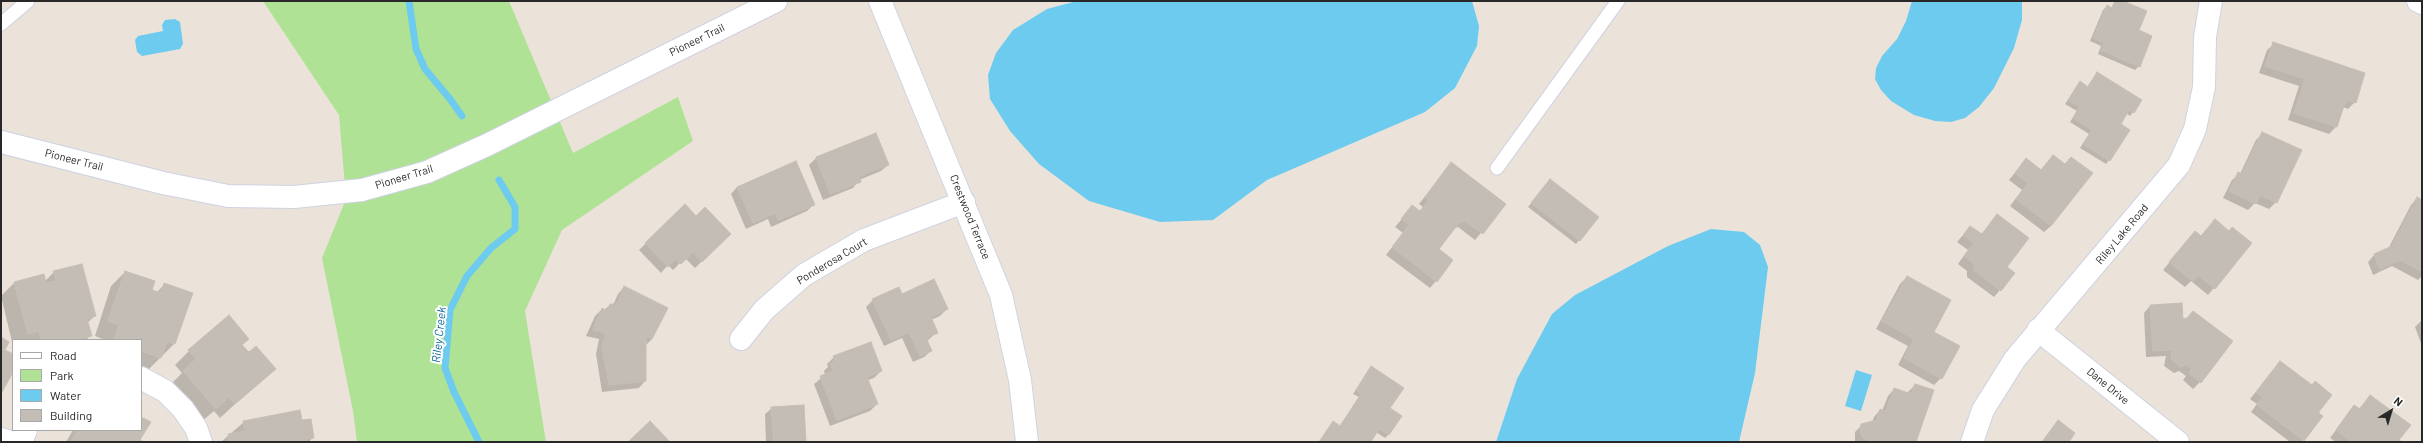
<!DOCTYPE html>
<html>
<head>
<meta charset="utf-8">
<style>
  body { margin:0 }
  #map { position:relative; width:2423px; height:443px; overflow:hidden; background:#ebe3da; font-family:Barlow,sans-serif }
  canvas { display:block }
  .frame { position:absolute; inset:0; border:2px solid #282828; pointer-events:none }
  .legend { position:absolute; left:12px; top:339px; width:130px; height:92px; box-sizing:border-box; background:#fff; border:1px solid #a9a9a9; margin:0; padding:5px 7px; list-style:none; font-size:12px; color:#282828 }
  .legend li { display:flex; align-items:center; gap:8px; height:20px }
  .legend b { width:20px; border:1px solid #a9a9a9 }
  .north { position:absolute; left:2371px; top:391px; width:40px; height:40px; -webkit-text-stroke:3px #fff; paint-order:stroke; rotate:38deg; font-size:11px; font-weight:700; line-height:16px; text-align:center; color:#282828 }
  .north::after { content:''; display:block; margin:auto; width:14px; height:18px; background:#282828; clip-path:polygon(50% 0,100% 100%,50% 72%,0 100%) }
</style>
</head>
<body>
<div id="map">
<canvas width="2423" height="443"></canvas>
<div class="frame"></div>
<ul class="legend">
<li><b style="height:5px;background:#fff"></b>Road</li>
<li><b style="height:11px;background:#b0e296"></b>Park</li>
<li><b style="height:11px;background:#6ccbee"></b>Water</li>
<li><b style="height:11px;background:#c3bdb6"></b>Building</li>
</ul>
<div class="north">N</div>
</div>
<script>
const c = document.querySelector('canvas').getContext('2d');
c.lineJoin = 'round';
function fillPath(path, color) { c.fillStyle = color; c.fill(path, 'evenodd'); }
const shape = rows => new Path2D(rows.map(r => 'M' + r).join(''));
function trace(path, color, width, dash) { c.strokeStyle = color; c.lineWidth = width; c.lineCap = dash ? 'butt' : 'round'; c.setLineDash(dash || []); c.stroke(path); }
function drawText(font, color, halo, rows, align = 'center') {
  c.font = font + ' Barlow,sans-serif'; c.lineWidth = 4; c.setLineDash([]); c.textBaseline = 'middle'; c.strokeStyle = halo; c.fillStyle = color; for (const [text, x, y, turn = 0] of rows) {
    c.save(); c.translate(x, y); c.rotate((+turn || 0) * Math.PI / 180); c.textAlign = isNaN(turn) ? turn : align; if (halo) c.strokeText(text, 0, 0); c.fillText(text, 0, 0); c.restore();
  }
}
const green = shape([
  [263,1,509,1,573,153,678,97,693,141,562,230,525,311,546,442,357,442,353,411,322,258,346,199,339,115]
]);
const water = shape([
  [1077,1,1472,1,1479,26,1477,46,1455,88,1425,112,1267,180,1213,220,1160,222,1089,201,1039,164,1010,131,990,99,988,75,996,53,1013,30,1047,9],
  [1912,1,2022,1,2022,20,2014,48,1994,88,1979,107,1965,118,1951,122,1935,121,1914,115,1891,101,1881,90,1875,79,1876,68,1882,56,1897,39,1906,21],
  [175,19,180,22,183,44,180,49,142,56,137,52,135,40,138,36,163,31,162,25,165,20],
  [1711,229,1744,232,1760,245,1768,267,1755,373,1739,442,1496,442,1517,379,1552,314,1575,295,1668,246],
  [1856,370,1872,375,1861,411,1845,406]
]);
const shadow = shape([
  [2115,1,2120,1,2138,31,2139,66,2135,70,2098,54,2101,46,2090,41,2103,10,2107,6,2111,8],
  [2274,44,2355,102,2348,109,2343,107,2336,127,2329,134,2288,120,2299,86,2259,73,2267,50],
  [2097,73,2133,112,2130,116,2126,113,2119,125,2109,160,2106,164,2080,148,2089,134,2070,122,2077,111,2065,104,2080,83,2087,87],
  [2263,133,2276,202,2269,209,2255,203,2248,210,2223,198,2232,180,2240,174,2256,140],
  [876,135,888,165,881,171,859,180,853,188,823,200,809,165,816,158],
  [2053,156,2064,165,2071,158,2051,226,2044,232,2010,206,2022,190,2009,180,2026,159,2041,170],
  [1451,163,1505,204,1475,240,1458,227,1454,229,1438,250,1436,281,1430,288,1386,255,1403,233,1395,227,1412,207,1419,212,1423,207,1419,204],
  [1547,183,1598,217,1576,244,1528,207],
  [737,187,814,204,807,211,771,227,768,219,746,229,731,194],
  [2417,198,2422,201,2422,276,2418,280,2392,266,2373,275,2368,262,2374,255,2388,249,2411,205],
  [685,206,696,218,730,234,695,268,685,258,673,270,668,265,661,273,639,250],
  [1997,216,2005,267,2000,290,1994,297,1967,277,1967,271,1958,264,1968,250,1957,242,1964,234,1981,235],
  [2215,221,2228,232,2232,228,2214,288,2208,295,2191,281,2185,287,2163,270,2195,232,2200,237],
  [54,272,95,316,87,323,91,335,86,340,13,340,13,346,1,296,14,283,45,281],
  [125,272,157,292,164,285,174,344,146,372,141,370,141,340,105,340,95,336,111,286],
  [1907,277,1933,332,1941,378,1934,385,1898,365,1908,346,1876,329,1900,284],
  [624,287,666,309,652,339,645,346,645,381,639,388,602,392,596,354,599,339,586,336,595,316,602,309,604,310,610,305,613,305,618,294],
  [901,295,947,309,940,316,931,320,937,332,927,341,931,351,924,357,913,362,902,338,884,346,866,307,873,300],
  [2150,306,2182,320,2200,382,2193,389,2183,380,2186,376,2179,371,2174,373,2164,366,2166,356,2146,357,2144,313],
  [2422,320,2422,346,2415,327],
  [189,351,249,354,274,368,220,418,214,411,201,422,169,386,182,373,175,365],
  [834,357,881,371,874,378,868,380,877,404,870,411,830,426,814,384,825,375,824,371,828,367,827,364],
  [2280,362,2322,416,2301,442,2290,442,2251,412,2257,404,2250,399],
  [1368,371,1389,409,1400,416,1388,435,1385,438,1376,432,1369,442,1319,442,1333,422,1340,426,1359,397,1353,394],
  [1915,385,1915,442,1855,442,1855,432,1862,425,1872,422,1874,417,1880,410,1882,411,1888,396,1894,389,1907,393],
  [2370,396,2400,442,2336,442,2330,438,2348,414,2354,407,2358,410],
  [772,408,805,442,766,442,765,414],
  [141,418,149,423,139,440,142,442,66,442,73,430,141,430],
  [244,422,301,422,313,437,309,442,221,442]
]);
const stream = shape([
  [409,1,416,49,425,69,450,99,462,116],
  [479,442,454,392,445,368,450,310,467,276,491,248,515,229,515,207,499,180]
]);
const building = shape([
  [2115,1,2123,1,2147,11,2139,30,2152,36,2140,67,2100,50,2104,43,2093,38,2107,5,2112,8,2115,1],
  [2273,42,2365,73,2356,103,2346,100,2337,127,2294,113,2305,79,2265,66,2273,42],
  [2097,72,2142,100,2134,113,2129,110,2121,124,2130,130,2110,161,2083,144,2092,130,2073,118,2079,107,2068,100,2080,81,2088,87,2097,72],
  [2262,132,2302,150,2277,203,2260,195,2256,204,2229,191,2238,172,2242,174,2262,132],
  [876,133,889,165,859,176,861,182,830,194,816,157,876,133],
  [2053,155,2065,164,2071,157,2093,173,2051,226,2016,199,2028,183,2015,173,2026,158,2041,170,2053,155],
  [796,161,815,205,778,220,775,213,753,223,737,187,796,161],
  [1451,162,1506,204,1483,234,1465,221,1459,223,1439,249,1453,260,1437,282,1392,247,1409,225,1401,219,1412,205,1420,211,1429,200,1425,197,1451,162],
  [1550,179,1599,217,1580,241,1531,203,1550,179],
  [2417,197,2422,200,2422,272,2400,260,2380,269,2374,254,2392,246,2417,197],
  [685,204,696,216,705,207,731,234,702,262,693,252,681,264,676,259,668,267,645,243,685,204],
  [1997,214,2029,238,2007,267,2015,273,2001,291,1974,270,1974,264,1964,256,1974,243,1963,235,1970,226,1982,234,1997,214],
  [2215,219,2229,231,2232,227,2252,243,2215,289,2198,275,2193,281,2169,262,2195,231,2201,236,2215,219],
  [82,264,96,316,87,319,92,336,75,340,41,340,39,331,28,334,14,282,44,274,46,283,56,281,53,271,82,264],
  [125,271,155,281,152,290,161,293,164,283,193,293,175,344,167,341,161,358,141,351,141,340,114,340,119,325,108,321,125,271],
  [1907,276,1951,300,1934,332,1960,346,1942,379,1904,358,1914,339,1882,321,1907,276],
  [934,279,948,309,931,317,938,333,926,338,932,351,920,356,909,332,891,340,872,299,899,287,902,294,934,279],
  [624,286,668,308,652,339,646,335,646,381,609,385,602,346,606,333,593,330,602,308,607,311,610,304,617,304,624,286],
  [2182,303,2183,319,2187,318,2193,311,2233,341,2201,383,2189,373,2192,368,2186,364,2181,367,2171,359,2173,350,2153,351,2150,305,2182,303],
  [229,315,249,339,242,345,249,352,256,346,276,369,235,404,229,397,216,409,183,371,196,359,188,350,229,315],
  [1,337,9,342,5,350,13,354,13,372,1,394,1,337],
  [871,342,882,371,867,377,878,404,837,420,820,376,833,371,830,363,835,361,833,356,871,342],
  [2280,361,2312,385,2315,381,2332,395,2318,413,2323,416,2304,441,2257,405,2263,397,2256,392,2280,361],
  [1371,366,1404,388,1390,408,1402,416,1389,435,1379,429,1371,442,1319,442,1333,421,1340,426,1361,394,1356,390,1371,366],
  [1915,384,1934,390,1916,442,1873,442,1863,438,1860,432,1861,424,1877,420,1880,409,1886,411,1894,388,1911,394,1915,384],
  [2370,395,2411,425,2399,440,2402,442,2352,442,2336,430,2354,405,2360,409,2370,395],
  [804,405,806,442,774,442,771,407,804,405],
  [300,410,302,420,311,419,314,438,306,439,307,442,229,442,228,434,245,431,243,421,300,410],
  [141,417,151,422,140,440,144,442,71,442,78,430,141,430,141,417],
  [2058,420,2075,433,2069,442,2042,442,2058,420],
  [650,421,670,442,628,442,650,421]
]);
const service = shape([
  [1,24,28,1],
  [1497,168,1618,1]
]);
const minor = shape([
  [880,1,1001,295,1020,380,1027,442],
  [2038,330,2178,442],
  [741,339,764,310,804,275,864,240,964,202],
  [141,378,165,391,183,409,196,428,201,442],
  [1,439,10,442],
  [21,442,26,430],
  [1972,442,1983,410,2015,359,2179,165,2195,129,2204,87,2205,37,2211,1]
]);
const secondary = shape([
  [2418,1,2422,3],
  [1,142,163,183,228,196,294,197,362,190,427,172,487,145,776,1]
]);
const streetNames = [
  ["Pioneer Trail",697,40,-26],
  ["Pioneer Trail",74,160,14],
  ["Pioneer Trail",404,177,-17],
  ["Crestwood Terrace",970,217,68],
  ["Riley Lake Road",2122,234,-50],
  ["Ponderosa Court",832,261,-31],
  ["Dane Drive",2108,386,39]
];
const waterNames = [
  ["Riley Creek",439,335,-84]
];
fillPath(green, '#b0e296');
fillPath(water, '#6ccbee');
fillPath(shadow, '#0003');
trace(stream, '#6ccbee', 7);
fillPath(building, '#c3bdb6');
trace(building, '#c6bfb3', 1);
trace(service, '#cfd2e1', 15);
trace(minor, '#cfd2e1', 24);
trace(secondary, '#cfd2e1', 24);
trace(service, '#fff', 13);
trace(minor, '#fff', 22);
trace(secondary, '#fff', 22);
drawText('11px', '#282828', '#fff', streetNames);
drawText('italic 12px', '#0e6897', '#fff', waterNames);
</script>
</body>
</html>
